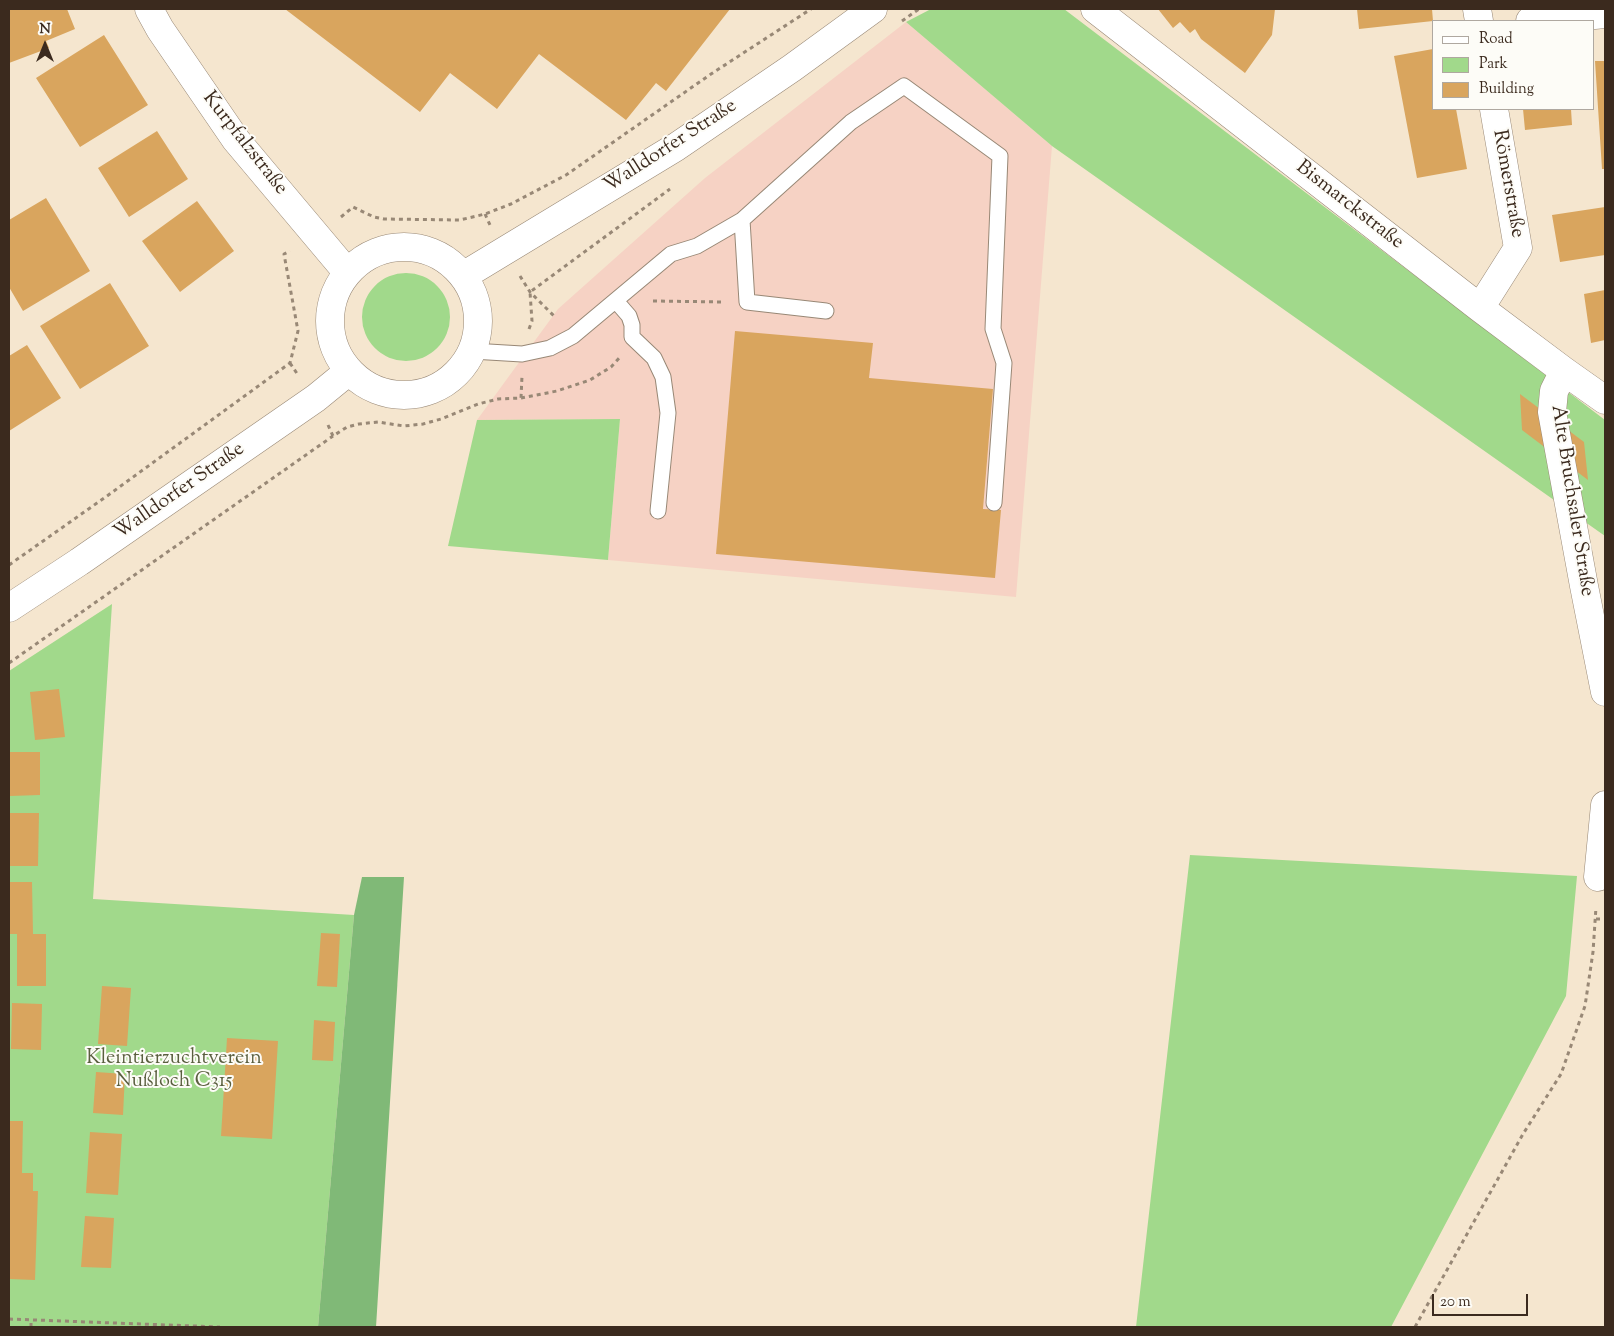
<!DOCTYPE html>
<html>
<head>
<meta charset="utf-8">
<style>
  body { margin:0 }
  #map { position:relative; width:1614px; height:1336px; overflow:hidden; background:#f5e6cf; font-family:"Sorts Mill Goudy",serif }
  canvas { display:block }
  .frame { position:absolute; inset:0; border:10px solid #3b2a1e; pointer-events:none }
  .legend { position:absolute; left:1432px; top:20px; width:162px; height:90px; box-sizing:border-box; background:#fdfcf7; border:1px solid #afa8a0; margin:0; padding:6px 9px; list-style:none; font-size:15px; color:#3b2a1e }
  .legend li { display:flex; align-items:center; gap:10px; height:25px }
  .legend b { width:25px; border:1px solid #afa8a0 }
  .north { position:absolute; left:20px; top:20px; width:50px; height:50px; -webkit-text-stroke:4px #fdfcf7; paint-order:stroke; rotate:0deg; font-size:14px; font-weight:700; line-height:20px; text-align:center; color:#3b2a1e }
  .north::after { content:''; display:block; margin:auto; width:18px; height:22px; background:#3b2a1e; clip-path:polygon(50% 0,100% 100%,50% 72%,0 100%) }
  .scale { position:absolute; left:1432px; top:1294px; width:96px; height:22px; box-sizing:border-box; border:2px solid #3b2a1e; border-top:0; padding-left:6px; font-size:15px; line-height:18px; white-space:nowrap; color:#3b2a1e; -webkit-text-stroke:4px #fdfcf7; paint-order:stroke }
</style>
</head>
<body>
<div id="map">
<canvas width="1614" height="1336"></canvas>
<div class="frame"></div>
<ul class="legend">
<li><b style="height:6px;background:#fff"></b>Road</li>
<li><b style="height:14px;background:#a1d98b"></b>Park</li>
<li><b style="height:14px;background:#d9a55e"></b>Building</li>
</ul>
<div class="north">N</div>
<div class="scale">20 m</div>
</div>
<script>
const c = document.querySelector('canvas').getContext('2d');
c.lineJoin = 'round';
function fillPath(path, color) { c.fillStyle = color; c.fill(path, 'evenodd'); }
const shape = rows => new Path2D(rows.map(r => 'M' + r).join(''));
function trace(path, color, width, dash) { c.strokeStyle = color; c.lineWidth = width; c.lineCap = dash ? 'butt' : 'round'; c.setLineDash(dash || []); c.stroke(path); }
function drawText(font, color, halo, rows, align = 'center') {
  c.font = font + ' "Sorts Mill Goudy",serif'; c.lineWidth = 4; c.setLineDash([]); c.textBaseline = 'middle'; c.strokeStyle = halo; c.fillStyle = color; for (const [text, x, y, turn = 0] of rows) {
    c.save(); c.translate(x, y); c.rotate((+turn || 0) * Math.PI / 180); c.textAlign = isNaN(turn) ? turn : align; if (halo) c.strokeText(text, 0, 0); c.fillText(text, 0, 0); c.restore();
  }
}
const built = shape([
  [906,22,1052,146,1016,597,608,560,620,419,477,420,558,309,705,178]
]);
const green = shape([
  [931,9,1064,9,1605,420,1605,536,1052,146,906,22],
  '362 317a44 44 0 1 1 88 0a44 44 0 1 1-88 0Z',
  [620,419,608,560,448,546,477,420],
  [112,604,93,899,354,915,318,1327,9,1327,9,671],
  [1190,855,1577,876,1566,996,1391,1327,1136,1327]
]);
const forest = shape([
  [362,877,404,877,376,1327,318,1327,354,915]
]);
const building = shape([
  [9,9,67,9,75,29,46,41,49,48,9,63],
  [285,9,730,9,666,91,656,83,626,120,539,54,497,109,450,73,420,112],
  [1158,9,1275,9,1272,35,1245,73,1201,39,1195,29,1190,33,1180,22,1173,28],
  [1357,9,1432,9,1433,21,1359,29],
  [104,35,148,105,80,147,36,78],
  [1433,49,1433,109,1456,109,1467,169,1417,178,1394,56],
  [1595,61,1605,61,1605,169,1602,169],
  [1523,109,1571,109,1572,125,1525,130],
  [157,131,188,179,129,217,98,168],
  [46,198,90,271,23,311,9,287,9,220],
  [197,201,234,251,180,292,142,241],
  [1605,207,1605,255,1560,262,1552,215],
  [110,283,149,346,80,389,40,326],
  [1605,290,1605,340,1591,343,1584,294],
  [735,331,873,343,869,378,993,389,983,509,1001,510,995,578,716,554],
  [27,345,61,398,9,431,9,356],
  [1520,394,1584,442,1588,480,1522,430],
  [59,689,65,737,35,740,30,692],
  [10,752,40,752,40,795,10,796],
  [9,813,39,813,38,866,9,866],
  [9,882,32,882,33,934,46,934,46,986,17,986,17,934,9,934],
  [321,933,340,934,337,987,317,986],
  [102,986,131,988,127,1046,98,1044],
  [12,1003,42,1004,41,1050,11,1049],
  [314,1020,335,1022,333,1061,312,1060],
  [227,1038,278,1041,272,1139,221,1136],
  [96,1072,125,1074,123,1115,93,1113],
  [9,1121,23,1121,22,1173,33,1173,33,1191,38,1191,35,1280,9,1279],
  [90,1132,122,1134,118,1195,86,1193],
  [85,1216,114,1218,111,1268,81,1267]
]);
const path = shape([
  [902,21,919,9],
  [485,214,490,225],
  [341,217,353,207,374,217,384,219,460,220,485,214,511,204,566,175,711,74,811,9],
  [520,276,530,292,556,318],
  [653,301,724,302],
  [529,329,532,321,530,292,670,189],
  [290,363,298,375],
  [521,398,557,391,590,380,611,367,620,357],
  [328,425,333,436,347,427,359,424,378,422,404,426,423,424,441,419,478,404,498,399,521,398,522,376],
  [9,565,107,496,290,363,298,331,284,254,290,251],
  [9,663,333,436],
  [1596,919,1605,919],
  [9,1319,220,1327],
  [31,1327,31,1320],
  [1415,1327,1523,1134,1561,1074,1585,1006,1593,952,1596,907]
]);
const service = shape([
  [742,220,851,122,904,86,1000,156,993,329,1004,363,994,503],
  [616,301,629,316,632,325,632,337,654,358,663,377,668,413,658,511],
  [472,351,522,354,550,348,573,336,671,254,697,246,742,220,747,302,826,311]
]);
const minor = shape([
  [149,9,160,29,236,140,347,272],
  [1095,9,1480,308,1564,371,1605,400],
  [1477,9,1479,21],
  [1530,21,1605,14],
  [1480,308,1518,248,1494,109],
  [1564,371,1554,391,1552,412,1584,586,1605,692],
  [1598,877,1605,805]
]);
const tertiary = shape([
  '330 321a74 74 0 1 1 148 0a74 74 0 1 1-148 0Z',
  [463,276,676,147,792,68,873,9],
  [9,608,79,562,316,398,349,371]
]);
const streetNames = [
  ["Kurpfalzstraße",244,144,52],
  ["Walldorfer Straße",671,147,-33],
  ["Römerstraße",1507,184,80],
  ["Bismarckstraße",1349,206,38],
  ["Walldorfer Straße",180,492,-35],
  ["Alte Bruchsaler Straße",1571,501,81]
];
const parkNames = [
  ["Kleintierzuchtverein",174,1060],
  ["Nußloch C315",174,1083]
];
fillPath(built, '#f6d2c4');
fillPath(green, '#a1d98b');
fillPath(forest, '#80b977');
fillPath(building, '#d9a55e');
trace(service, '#988876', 17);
trace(minor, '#988876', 29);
trace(tertiary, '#988876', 29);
trace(path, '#988876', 3, [4, 4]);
trace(service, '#fff', 15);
trace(minor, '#fff', 28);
trace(tertiary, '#fff', 28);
drawText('20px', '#3b2a1e', '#fdfcf7', streetNames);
drawText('20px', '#5a5f3f', '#fdfcf7', parkNames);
</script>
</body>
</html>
